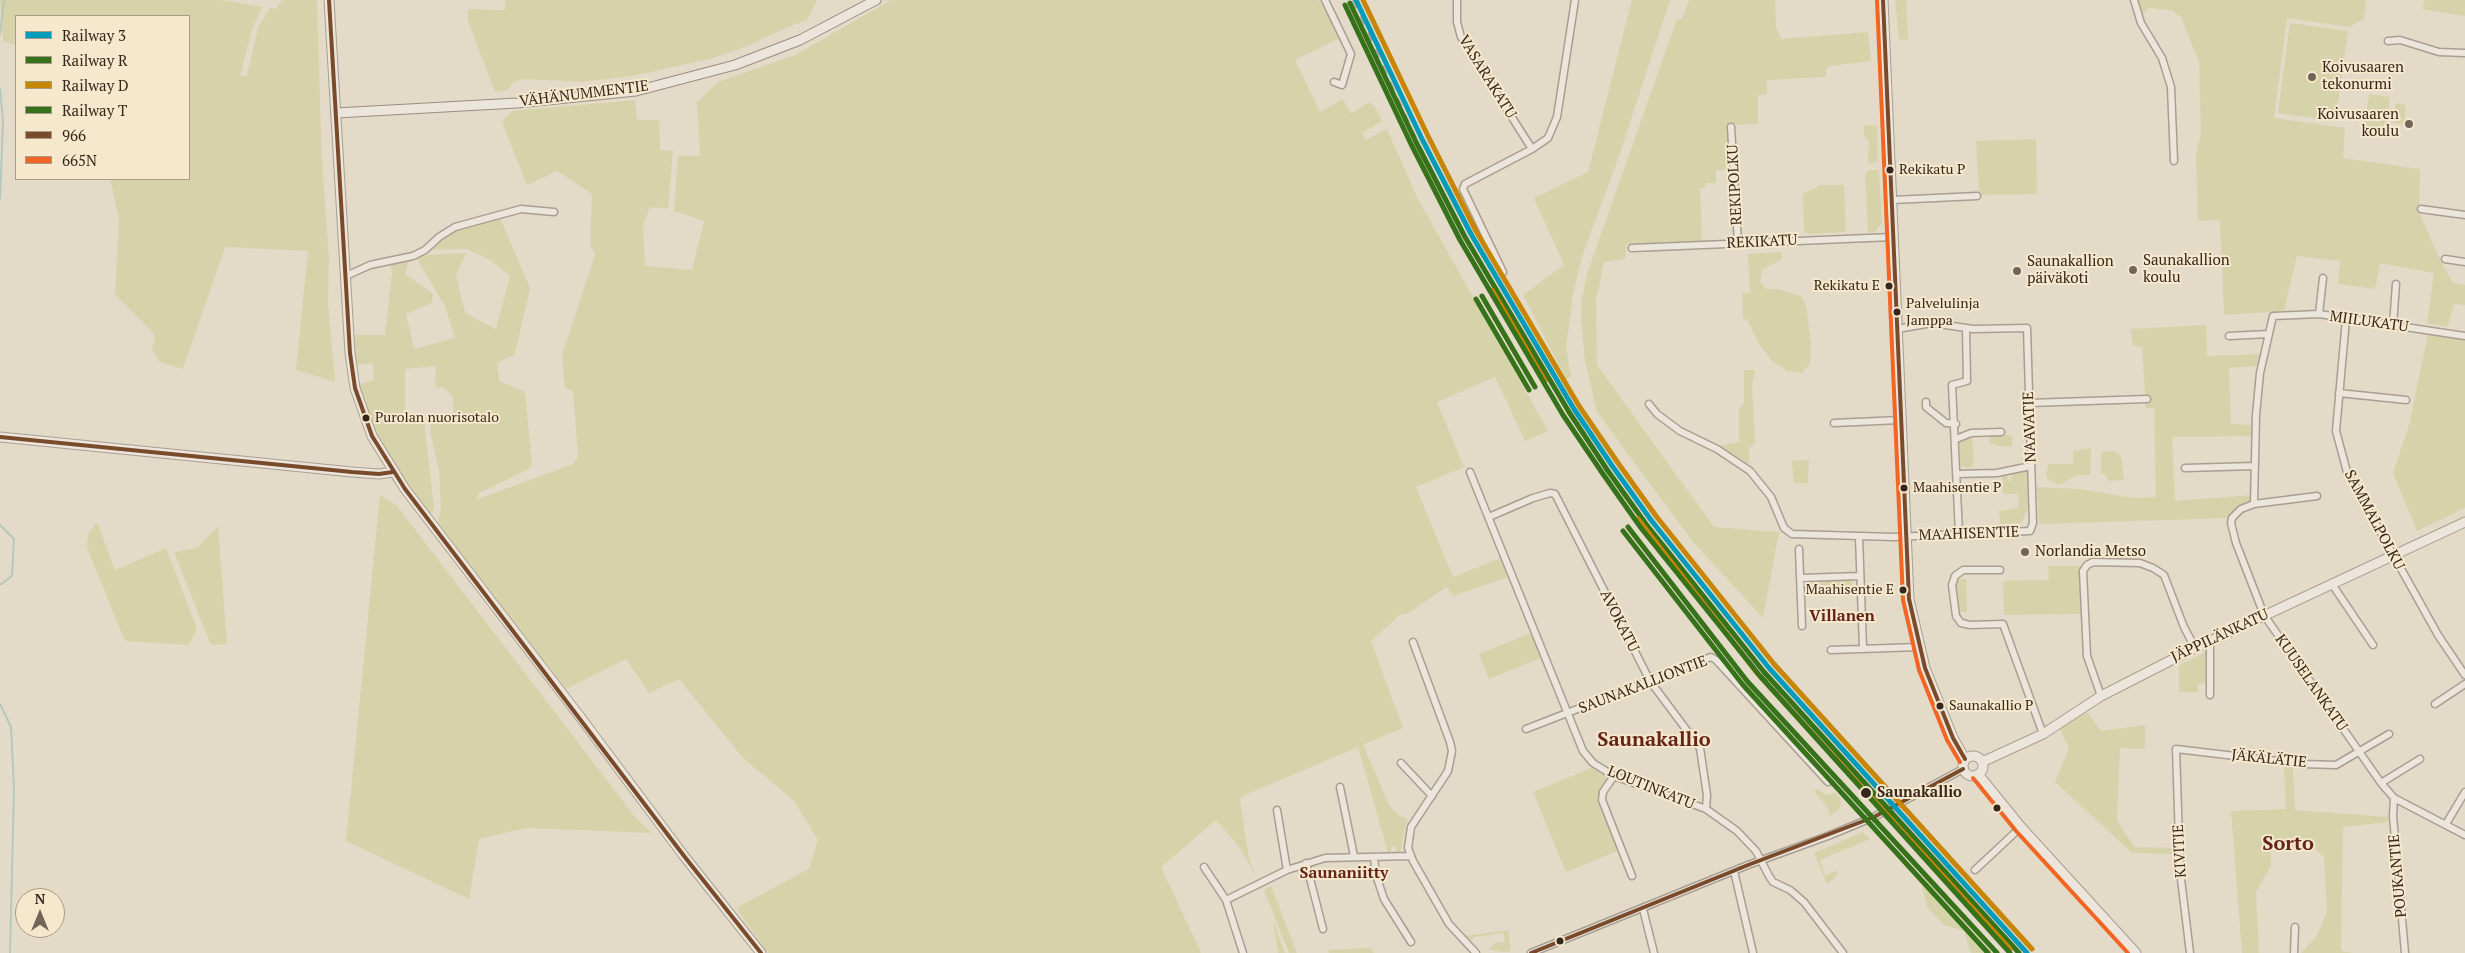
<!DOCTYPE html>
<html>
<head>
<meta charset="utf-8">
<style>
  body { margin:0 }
  #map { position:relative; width:2465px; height:953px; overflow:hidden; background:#e4dac8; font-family:"PT Serif",serif }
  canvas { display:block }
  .legend { position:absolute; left:15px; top:15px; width:175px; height:165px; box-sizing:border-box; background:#f6e8cd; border:1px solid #a99a86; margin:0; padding:6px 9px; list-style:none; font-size:15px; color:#36261b }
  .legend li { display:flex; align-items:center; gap:10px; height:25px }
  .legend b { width:25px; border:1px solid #a99a86 }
  .north { position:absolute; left:15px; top:888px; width:50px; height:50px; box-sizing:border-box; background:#f6e8cd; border:1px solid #a99a86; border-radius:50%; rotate:0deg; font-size:14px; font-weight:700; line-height:20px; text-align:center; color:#36261b }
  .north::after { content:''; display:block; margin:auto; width:18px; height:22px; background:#736558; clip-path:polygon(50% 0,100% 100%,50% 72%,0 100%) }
</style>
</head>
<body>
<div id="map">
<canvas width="2465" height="953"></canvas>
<ul class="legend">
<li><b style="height:6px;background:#059cbc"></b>Railway 3</li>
<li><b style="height:6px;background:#357219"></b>Railway R</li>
<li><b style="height:6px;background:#c78607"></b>Railway D</li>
<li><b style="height:6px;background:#357219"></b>Railway T</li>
<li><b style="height:6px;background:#7a4b2a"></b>966</li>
<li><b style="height:6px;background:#f26522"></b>665N</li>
</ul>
<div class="north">N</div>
</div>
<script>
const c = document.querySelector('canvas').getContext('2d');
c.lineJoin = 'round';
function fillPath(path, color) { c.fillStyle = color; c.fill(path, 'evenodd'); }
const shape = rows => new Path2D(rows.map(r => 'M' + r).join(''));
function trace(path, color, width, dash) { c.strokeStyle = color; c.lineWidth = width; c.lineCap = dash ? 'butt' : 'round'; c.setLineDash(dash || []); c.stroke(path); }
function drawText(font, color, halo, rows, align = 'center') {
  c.font = font + ' "PT Serif",serif'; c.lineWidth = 4; c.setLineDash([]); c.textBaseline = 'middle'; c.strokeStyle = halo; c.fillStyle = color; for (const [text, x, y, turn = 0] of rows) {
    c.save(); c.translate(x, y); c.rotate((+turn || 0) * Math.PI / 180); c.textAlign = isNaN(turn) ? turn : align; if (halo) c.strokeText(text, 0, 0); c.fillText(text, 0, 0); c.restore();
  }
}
const green = shape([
  [0,0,221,0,263,7,253,26,240,76,247,76,258,27,270,8,276,9,282,0,317,0,322,162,329,258,328,302,335,382,296,370,308,251,225,247,183,369,160,362,152,350,155,335,115,295,119,220,110,179,189,179,189,16,16,16,16,45,3,41],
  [505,0,817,0,807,20,783,29,748,46,710,59,632,76,581,82,525,79,514,82,507,90,495,92,468,21,468,9,505,10],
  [891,0,1319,0,1340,38,1295,60,1320,112,1343,99,1351,113,1370,102,1376,109,1382,121,1362,133,1366,140,1387,129,1418,199,1548,431,1525,441,1495,377,1437,402,1464,467,1416,487,1453,577,1501,558,1508,577,1453,596,1447,587,1407,614,1400,615,1371,641,1403,728,1363,745,1390,807,1400,816,1408,819,1406,824,1400,854,1396,854,1396,846,1391,847,1391,853,1388,853,1358,747,1245,795,1240,798,1246,841,1250,861,1257,877,1238,845,1216,820,1161,867,1201,953,768,953,736,908,809,869,818,840,794,801,743,758,679,679,649,693,626,659,566,689,438,523,441,509,439,471,430,431,432,416,453,414,453,397,444,388,435,387,436,366,405,369,405,420,424,420,434,509,430,515,396,473,371,424,357,385,374,380,373,363,356,365,354,335,385,335,392,273,390,264,409,260,405,274,433,294,432,303,406,314,414,349,455,338,445,306,416,257,423,255,466,253,456,275,465,313,496,329,510,276,492,261,467,249,428,250,440,238,456,229,500,218,530,288,515,354,497,363,499,381,525,392,532,464,529,469,479,493,476,500,573,464,578,457,573,391,565,388,562,355,595,255,590,244,592,194,557,171,527,185,502,122,512,111,635,100,637,120,659,120,660,150,673,151,668,209,650,207,643,225,645,266,692,270,704,221,674,211,678,156,700,156,697,102,718,82,795,55],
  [1632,0,1670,0,1619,156,1582,257,1573,294,1566,347,1571,377,1566,379,1523,295,1564,265,1534,198,1588,172],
  [1689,0,1775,0,1776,26,1781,39,1868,32,1871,61,1831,66,1826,69,1826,77,1767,80,1767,94,1758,95,1758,124,1729,125,1730,169,1716,170,1716,183,1706,183,1704,188,1700,188,1702,241,1626,245,1625,259,1604,262,1596,301,1597,365,1714,527,1779,532,1763,618,1693,542,1597,412,1585,361,1581,319,1582,298,1587,274,1677,19,1682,19],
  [1895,0,1906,0,1908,40,1899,39],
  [2138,0,2366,0,2364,19,2349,27,2287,18,2274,118,2345,128,2343,158,2420,169,2419,212,2441,262,2453,283,2465,285,2465,305,2454,304,2448,327,2427,323,2434,273,2380,263,2375,289,2338,284,2340,261,2297,256,2284,311,2224,315,2220,220,2198,221,2196,155,2201,133,2199,62,2181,17,2171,10,2149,8,2142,15],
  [2425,0,2465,0,2465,16,2422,9],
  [2290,23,2348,31,2335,121,2278,113],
  [2369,94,2390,97,2385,132,2364,128],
  [2396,103,2406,105,2404,124,2393,123],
  [1877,125,1878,162,1868,164,1869,141,1864,136,1864,126],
  [2036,139,2037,194,1979,195,1976,141],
  [1869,170,1879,170,1882,223,1875,232,1868,232,1865,174],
  [1821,185,1844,185,1846,232,1808,234,1804,231,1803,194],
  [1782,252,1782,259,1762,270,1760,282,1766,289,1779,289,1802,297,1806,306,1811,342,1810,364,1802,373,1787,371,1772,361,1759,344,1748,321,1743,318,1742,293,1750,293,1748,254],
  [2206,325,2207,356,2262,354,2260,366,2229,368,2231,424,2254,425,2254,436,2172,437,2175,501,2252,495,2252,503,2229,518,2039,524,2037,487,2080,489,2132,498,2156,497,2154,408,2146,408,2142,347,2133,346,2131,329],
  [2428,335,2465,340,2465,508,2417,531,2393,473,2409,425],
  [1744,370,1755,370,1752,384,1755,444,1749,448,1749,464,1719,446,1739,442,1739,408,1744,403],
  [2009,435,2013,438,2012,447,1997,446,1989,442,1989,436],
  [1972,436,1974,461,1972,467,1966,468,1960,465,1959,441,1961,438],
  [2091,448,2090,475,2077,475,2059,485,2046,478,2048,464,2073,464,2073,451],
  [2114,451,2121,456,2124,480,2108,481,2106,474,2101,474,2101,452],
  [1809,460,1808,483,1794,483,1792,461],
  [2028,469,2029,507,2021,523,2000,524,1999,511,2019,508,2018,494,2003,494,2002,474,2005,473,2008,480,2011,481,2012,472],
  [380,494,397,506,635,817,652,833,527,828,479,839,469,899,346,841],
  [97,522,115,570,166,548,197,629,189,645,125,641,87,548,88,534],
  [218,526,227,644,211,645,174,552,197,548],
  [2048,566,2081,566,2081,614,2004,615,2003,581,2049,580],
  [1812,579,1852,579,1853,595,1813,595],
  [1956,579,1966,579,1967,612,1957,612],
  [1531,633,1541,658,1489,679,1479,654],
  [2208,651,2208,683,2198,684,2198,692,2179,692,2179,665],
  [2087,712,2101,731,2145,725,2145,749,2120,748,2117,820,2134,847,2176,848,2176,854,2132,853,2055,782,2069,748,2060,729],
  [2284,765,2293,766,2295,810,2388,817,2388,822,2343,827,2341,951,2353,953,2301,953,2316,937,2327,912,2324,857,2316,849,2271,850,2271,866,2256,892,2259,953,2242,953,2231,811,2286,809],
  [1594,767,1611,776,1598,796,1618,851,1566,872,1533,792],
  [1817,789,1826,795,1835,793,1841,799,1840,808,1830,816,1827,807,1814,791],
  [1863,832,1870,839,1820,860,1825,876,1837,870,1836,877,1827,884,1814,853],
  [1925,878,1957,914,1993,953,1971,953,1964,931,1944,925,1927,907,1922,885],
  [1271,886,1297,953,1289,953,1264,890],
  [1273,920,1285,953,1278,953],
  [1508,930,1511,951,1504,952,1489,950,1494,943,1505,942,1503,933,1474,937,1471,940,1466,936],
  [1371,948,1374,953,1329,953,1328,950]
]);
const stream = shape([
  [0,34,4,0],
  [0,88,3,121,0,200],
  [0,525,14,539,12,576,0,585],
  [0,704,11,727,14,788,10,953]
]);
const minor = shape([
  [1325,0,1351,54,1342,85,1334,82],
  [1457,0,1457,22,1461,37,1532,149],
  [2134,0,2141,23,2162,58,2171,87,2174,161],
  [2388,41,2400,40,2439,52,2465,53],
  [1731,127,1738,243],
  [1893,200,1977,196],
  [2421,209,2465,215],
  [1632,248,1892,237],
  [2445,259,2465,262],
  [1503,272,1463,189,1465,184,1532,149,1548,138,1557,117,1575,0],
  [346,276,370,265,413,256,425,250,439,237,455,227,521,209,554,212],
  [2319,314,2323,278],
  [2346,319,2336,431,2347,472,2438,635,2465,675],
  [2393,325,2396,284],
  [2229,336,2269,334],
  [2465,336,2319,314,2273,316,2260,373,2256,415,2254,504,2241,509,2232,518,2231,523,2236,543,2264,615,2381,783,2394,798,2465,835],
  [2339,393,2406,400],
  [1926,402,1926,407,1946,423,1956,424],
  [2029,403,2147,399],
  [1649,404,1657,414,1680,431,1717,449,1750,471,1771,497,1784,528,1792,534,1894,537,2030,531,2033,523,2027,328,1973,329,1932,323,1897,329],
  [1834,423,1900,420],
  [1956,439,1971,433,2001,432],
  [2185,468,2255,466],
  [1470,472,1583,751,1593,763,1614,776,1706,809,1737,831,1756,851,1769,876,1773,882,1790,890,1804,902,1843,953],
  [1957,474,1997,473,2031,466],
  [2254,504,2317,496],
  [1489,517,1533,498,1550,493,1555,494,1650,681,1700,748,1707,795,1706,809],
  [1959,534,1952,385,1967,381,1966,329],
  [1859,537,1863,648],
  [1799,549,1802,626],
  [2000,570,1963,570,1955,576,1952,585,1956,616,1961,623,1970,625,2003,624,2043,734],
  [1801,578,1860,576],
  [2332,584,2373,645],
  [2210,641,2210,695],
  [1413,642,1450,742,1452,751,1448,771,1411,827,1408,848,1413,861,1449,924,1476,953],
  [1831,650,1919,647],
  [2101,696,2087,656,2083,571,2087,565,2093,562,2140,563,2153,568,2164,575,2184,627,2195,648],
  [2435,704,2465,684],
  [1526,729,1711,657,1716,660,1828,782],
  [1401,763,1432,796],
  [1614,776,1603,792,1602,800,1632,876],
  [2381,783,2420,759],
  [1340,787,1354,856],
  [2394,798,2393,816,2405,953],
  [1277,810,1287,870],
  [2446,824,2465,792],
  [1374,857,1376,875,1384,899,1411,942],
  [1306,863,1323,929],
  [1204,867,1226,900,1243,953],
  [1975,870,2021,827],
  [1734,871,1753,953],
  [1226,900,1287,870,1325,858,1410,856],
  [1643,909,1654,953],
  [1531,953,1748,865,1828,836,1874,817,1963,769],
  [2190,953,2180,871,2176,749,2303,764,2336,765,2389,734],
  [2294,953,2295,927]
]);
const tertiary = shape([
  [329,0,350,353,355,388,372,436,405,489,581,718,684,856,761,953],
  [1883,0,1909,599,1925,668,1953,738,1965,759],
  [0,437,352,472,379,474,393,472],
  '1963 766a10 10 0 1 1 20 0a10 10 0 1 1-20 0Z',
  [1982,762,2043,734,2101,696,2195,648,2465,522],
  [1978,774,2021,827,2136,953]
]);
const secondary = shape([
  [336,113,517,103,636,91,735,65,800,40,876,0]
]);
const rail = shape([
  [1353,0,1416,138,1464,235,1522,339,1621,492,1725,630,1758,671,2013,953]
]);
const bus1 = shape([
  [329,0,350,353,355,388,372,436,405,489,684,856,761,953],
  [1883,0,1909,599,1925,668,1953,738,1965,759],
  [0,437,352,472,379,474,393,472],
  [1531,953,1748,865,1874,817,1963,769]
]);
const bus2 = shape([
  [1877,0,1903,600,1919,670,1947,740,1960,762],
  [1973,778,2016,831,2128,953]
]);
const rail1 = shape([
  [1356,0,1422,139,1471,234,1574,409,1613,467,1651,520,1769,668,2027,953]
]);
const rail2 = shape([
  [1350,3,1416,142,1465,237,1569,412,1608,471,1646,524,1764,672,2019,953],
  [1482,296,1535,387],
  [1628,527,1747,681,1997,953]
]);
const rail3 = shape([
  [1363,0,1428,136,1476,231,1579,406,1618,463,1656,516,1774,664,2032,949],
  [1492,290,1545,381],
  [1638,519,1757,673,2010,949]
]);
const rail4 = shape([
  [1345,5,1411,144,1460,240,1563,415,1603,474,1641,528,1760,676,2010,953],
  [1476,299,1529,390],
  [1623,531,1743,685,1988,953]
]);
const markers = [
  [2312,77,5,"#736558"],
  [2409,124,5,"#736558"],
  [1890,170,4.5,"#36261b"],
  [2133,270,5,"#736558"],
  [2017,271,5,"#736558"],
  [1889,286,4.5,"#36261b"],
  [1897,312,4.5,"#36261b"],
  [366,418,4.5,"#36261b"],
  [1904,488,4.5,"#36261b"],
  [2025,552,5,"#736558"],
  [1903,590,4.5,"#36261b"],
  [1940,706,4.5,"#36261b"],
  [1866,793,6,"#36261b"],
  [1997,808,4.5,"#36261b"],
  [1560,941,4.5,"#36261b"]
];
const busNames = [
  ["Rekikatu P",1899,170],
  ["Rekikatu E",1880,286,"right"],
  ["Palvelulinja",1906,304],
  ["Jamppa",1906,321],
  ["Purolan nuorisotalo",375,418],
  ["Maahisentie P",1913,488],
  ["Maahisentie E",1894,590,"right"],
  ["Saunakallio P",1949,706]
];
const poiNames = [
  ["Koivusaaren",2322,68],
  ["tekonurmi",2322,85],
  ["Koivusaaren",2399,115,"right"],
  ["koulu",2399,132,"right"],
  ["Saunakallion",2143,261],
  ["koulu",2143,278],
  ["Saunakallion",2027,262],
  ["päiväkoti",2027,279],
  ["Norlandia Metso",2035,552]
];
const streetNames = [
  ["VASARAKATU",1487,77,58],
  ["VÄHÄNUMMENTIE",584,94,-7],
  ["REKIPOLKU",1735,185,-93],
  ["REKIKATU",1762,242,-3],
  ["MIILUKATU",2369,322,8],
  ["NAAVATIE",2030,427,-92],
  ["SAMMALPOLKU",2374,520,62],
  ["MAAHISENTIE",1969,534,-2],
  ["AVOKATU",1619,621,63],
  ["JÄPPILÄNKATU",2220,636,-25],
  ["KUUSELANKATU",2311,683,55],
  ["SAUNAKALLIONTIE",1643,685,-21],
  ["JÄKÄLÄTIE",2269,759,6],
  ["LOUTINKATU",1651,788,22],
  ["KIVITIE",2180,851,-93],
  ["POUKANTIE",2398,876,-95]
];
const stopNames = [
  ["Saunakallio",1877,793]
];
const neighbourhoodNames = [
  ["Villanen",1842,616],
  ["Saunaniitty",1344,873]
];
const districtNames = [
  ["Saunakallio",1654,740],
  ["Sorto",2288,844]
];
fillPath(green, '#d6d3aa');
trace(stream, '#b5c8bb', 2);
trace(minor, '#a89f92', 9);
trace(tertiary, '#a89f92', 11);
trace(secondary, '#988e82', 11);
trace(minor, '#ece5db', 6);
trace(tertiary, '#ece5db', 9);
trace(secondary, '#ece5db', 9);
trace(rail, '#aaa49c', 2, [9, 9]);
trace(bus1, '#7a4b2a', 4);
trace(bus2, '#f26522', 4);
trace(rail1, '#059cbc', 5);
trace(rail2, '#357219', 5);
trace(rail3, '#c78607', 5);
trace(rail4, '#357219', 5);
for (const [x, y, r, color] of markers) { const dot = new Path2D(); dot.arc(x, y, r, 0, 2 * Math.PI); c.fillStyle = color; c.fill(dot); trace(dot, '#f6e8cd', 2); }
drawText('14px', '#36261b', '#f6e8cd', busNames, 'left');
drawText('15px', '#36261b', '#f6e8cd', poiNames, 'left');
drawText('15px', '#36261b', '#f6e8cd', streetNames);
drawText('bold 15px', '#36261b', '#f6e8cd', stopNames, 'left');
drawText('bold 16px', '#642419', '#f6e8cd', neighbourhoodNames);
drawText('bold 20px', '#642419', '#f6e8cd', districtNames);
</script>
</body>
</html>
